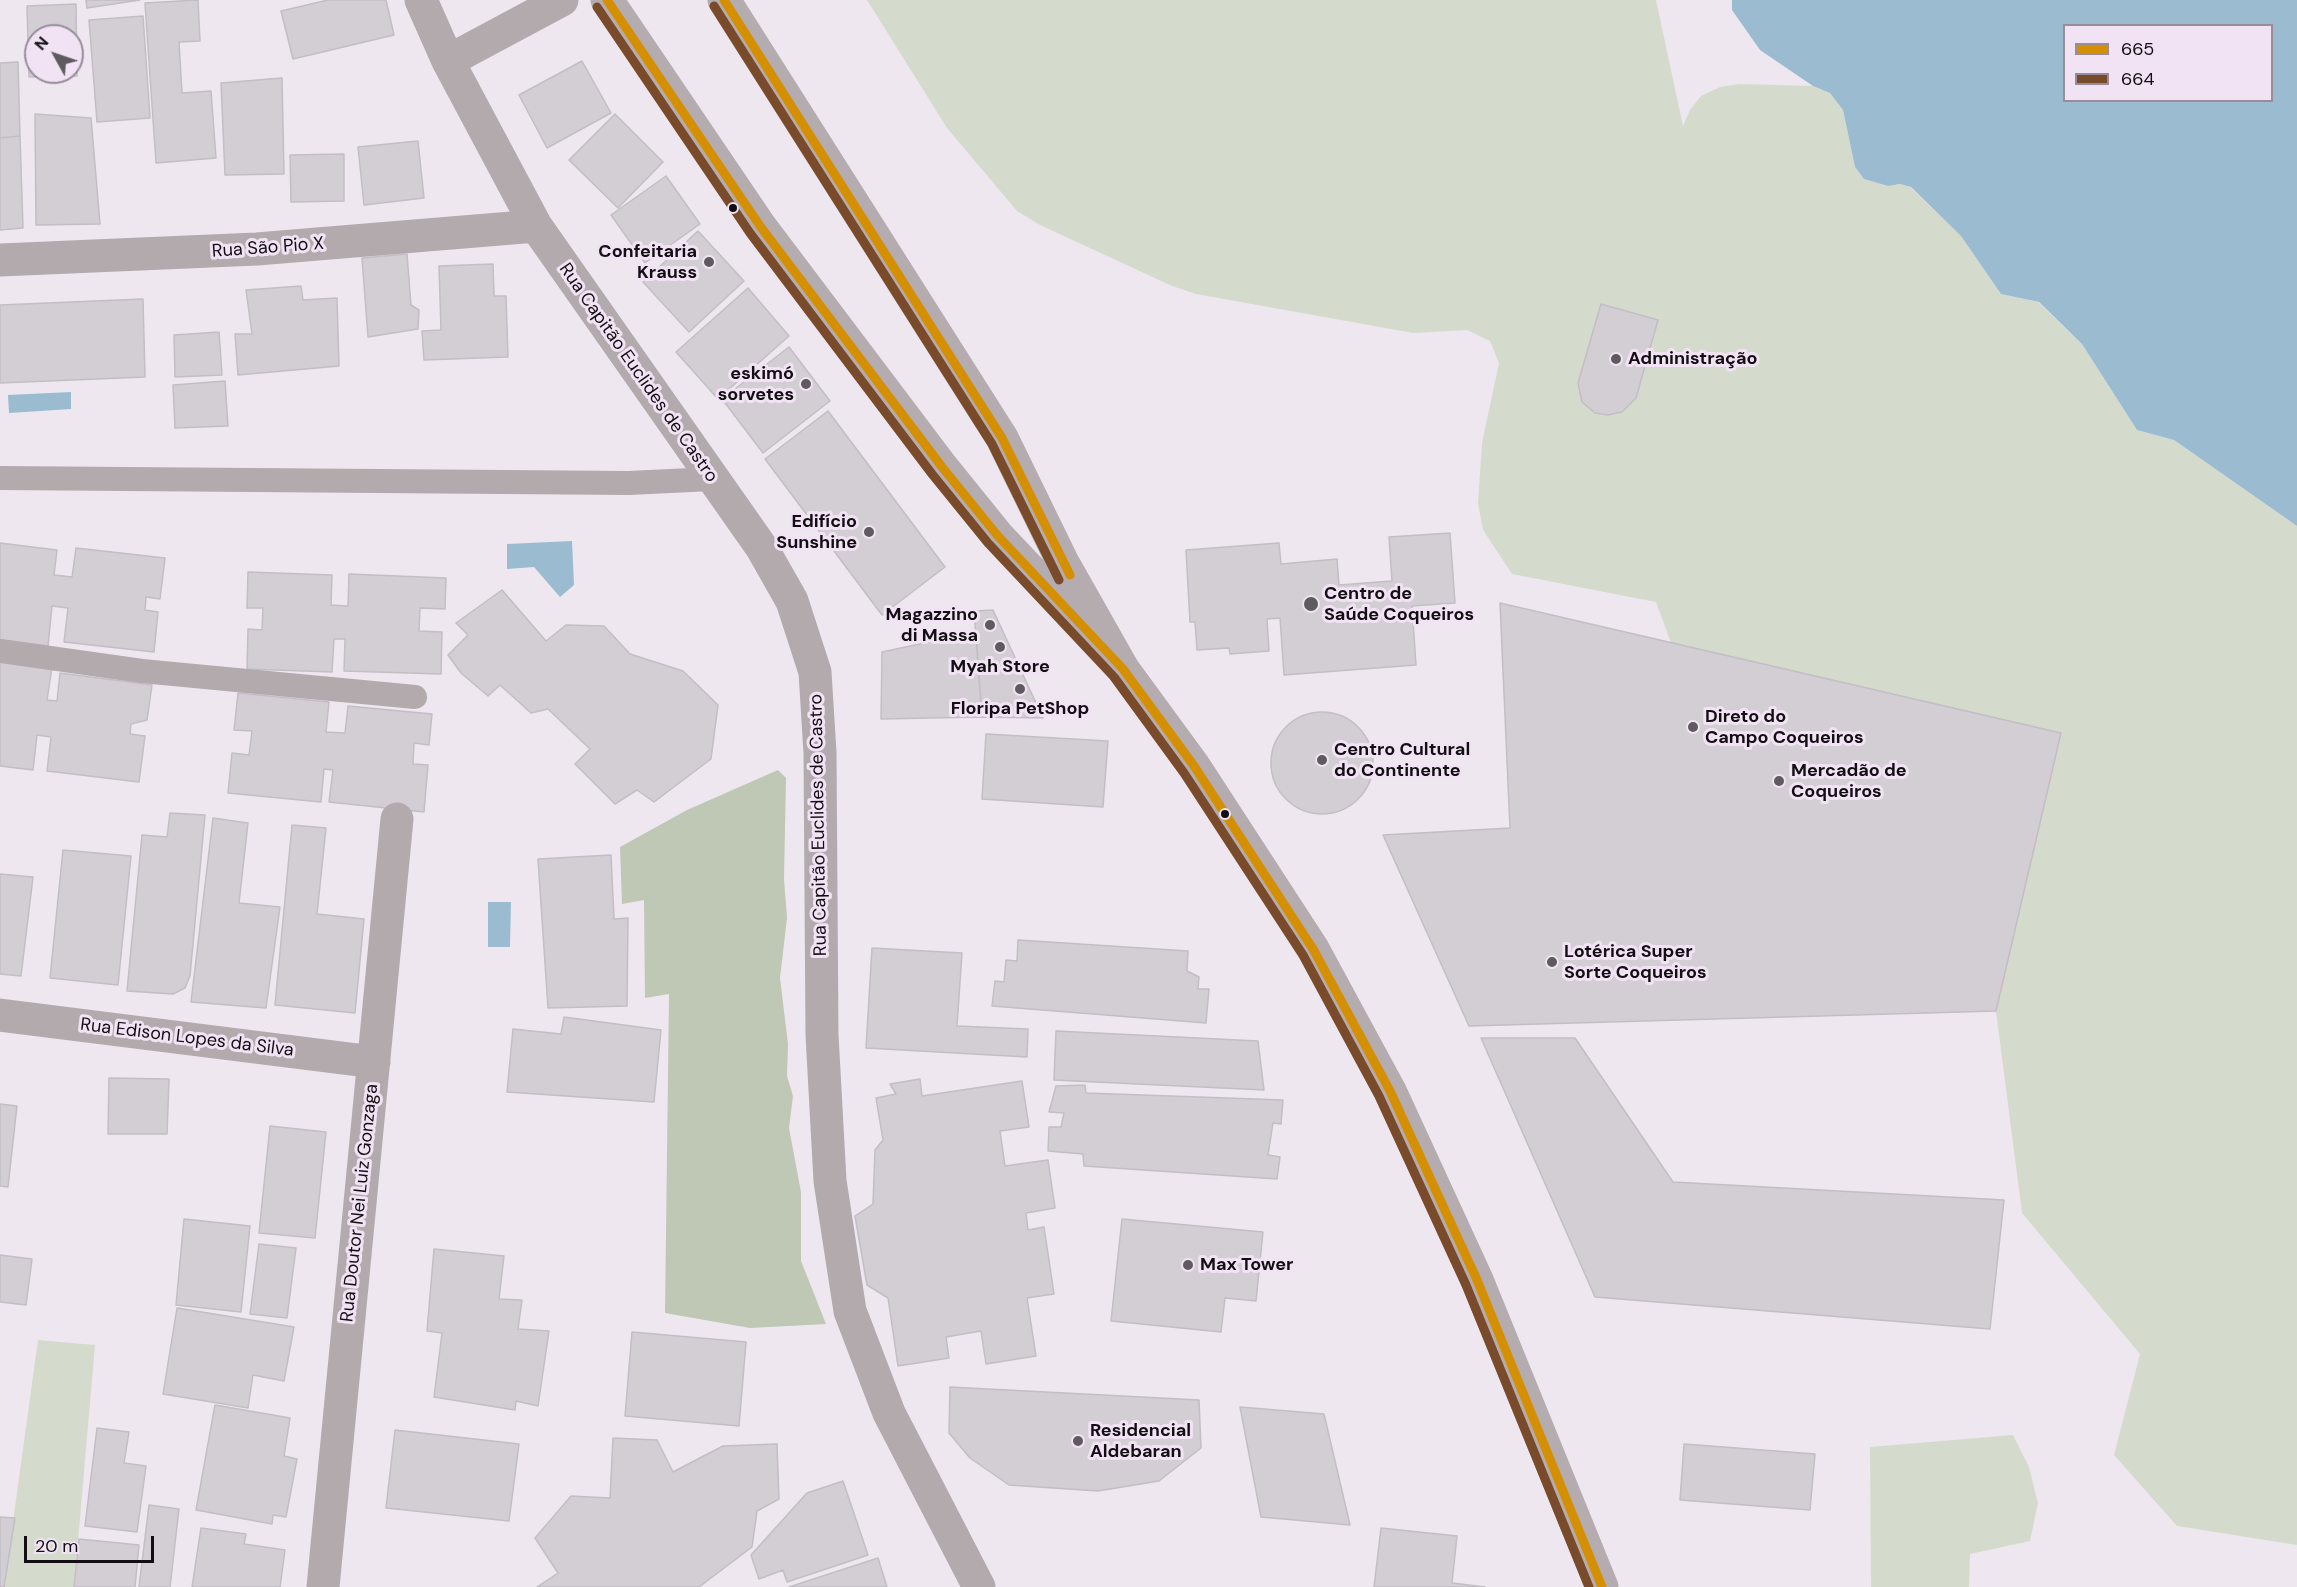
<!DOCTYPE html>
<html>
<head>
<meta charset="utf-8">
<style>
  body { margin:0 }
  #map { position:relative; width:2297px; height:1587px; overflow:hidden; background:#eee7f0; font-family:"DM Sans",sans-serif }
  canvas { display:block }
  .legend { position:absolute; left:2063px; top:24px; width:210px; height:78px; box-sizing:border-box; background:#f1e3f4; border:2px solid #988e9a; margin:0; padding:8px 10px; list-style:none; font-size:18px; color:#120e13 }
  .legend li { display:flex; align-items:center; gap:12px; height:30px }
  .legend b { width:30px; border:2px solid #988e9a }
  .north { position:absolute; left:24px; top:24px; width:60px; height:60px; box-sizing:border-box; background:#f1e3f4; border:2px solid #988e9a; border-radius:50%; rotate:310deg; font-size:16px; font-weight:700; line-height:24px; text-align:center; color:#120e13 }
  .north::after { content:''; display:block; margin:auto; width:21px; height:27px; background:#5f5a60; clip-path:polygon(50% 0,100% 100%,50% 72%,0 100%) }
  .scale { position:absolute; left:24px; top:1536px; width:130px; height:27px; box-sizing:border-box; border:3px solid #120e13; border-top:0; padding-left:8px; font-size:18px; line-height:21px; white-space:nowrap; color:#120e13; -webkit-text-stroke:4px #f1e3f4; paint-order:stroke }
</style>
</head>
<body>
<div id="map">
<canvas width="2297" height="1587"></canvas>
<ul class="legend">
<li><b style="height:8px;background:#d58f03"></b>665</li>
<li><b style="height:8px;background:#7a4b2a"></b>664</li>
</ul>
<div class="north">N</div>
<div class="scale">20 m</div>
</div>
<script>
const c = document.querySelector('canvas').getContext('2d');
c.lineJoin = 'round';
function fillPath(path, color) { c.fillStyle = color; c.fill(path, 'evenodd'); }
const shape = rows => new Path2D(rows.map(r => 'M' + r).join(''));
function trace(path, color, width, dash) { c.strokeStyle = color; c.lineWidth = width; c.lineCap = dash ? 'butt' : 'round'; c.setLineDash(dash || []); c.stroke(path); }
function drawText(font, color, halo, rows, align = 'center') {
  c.font = font + ' "DM Sans",sans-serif'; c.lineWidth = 6; c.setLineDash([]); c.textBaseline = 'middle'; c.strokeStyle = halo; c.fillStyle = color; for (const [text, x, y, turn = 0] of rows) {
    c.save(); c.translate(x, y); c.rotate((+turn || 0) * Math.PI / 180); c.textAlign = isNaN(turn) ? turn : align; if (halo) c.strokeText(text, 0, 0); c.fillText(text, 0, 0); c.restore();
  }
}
const green = shape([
  [867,0,1656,0,1683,126,1690,110,1701,96,1720,87,1739,84,1813,86,1830,93,1843,110,1855,167,1864,179,1888,186,1900,184,1910,187,1961,236,2001,294,2038,302,2082,344,2137,430,2174,440,2297,526,2297,1545,2177,1526,2114,1455,2140,1354,2022,1213,1996,1011,2061,733,1671,643,1656,602,1512,574,1483,530,1478,503,1482,443,1499,363,1490,341,1467,330,1413,333,1196,294,1172,286,1040,225,1017,211,947,128],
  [38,1340,95,1345,74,1587,4,1587],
  [2013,1435,2029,1467,2038,1503,2030,1541,1970,1554,1969,1587,1871,1587,1870,1447]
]);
const forest = shape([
  [778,770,786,778,784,879,787,918,780,978,788,1044,787,1076,793,1096,789,1128,801,1192,801,1261,826,1324,750,1328,665,1313,669,994,645,998,644,900,622,904,620,847,687,810]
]);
const water = shape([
  [1732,0,2297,0,2297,526,2174,440,2137,430,2082,344,2039,302,2001,294,1961,236,1911,187,1900,184,1888,186,1864,179,1855,167,1843,110,1830,93,1813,86,1760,50,1732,10],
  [2064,26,2272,26,2272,100,2064,100],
  [71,392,71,409,9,413,8,395],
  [572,541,574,585,560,597,534,567,507,569,507,544],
  [488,902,511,902,510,947,488,947]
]);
const building = shape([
  [86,0,140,0,87,8,86,0],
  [198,0,200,41,179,42,182,93,211,91,216,158,156,163,145,3,198,0],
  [328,0,386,0,394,35,293,59,281,11,328,0],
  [76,4,77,76,29,77,27,6,76,4],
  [36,36,72,36,72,72,36,72,36,36],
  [143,16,150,118,97,122,89,20,143,16],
  [582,61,611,113,547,148,519,95,582,61],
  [18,62,20,136,0,138,0,63,18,62],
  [282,78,284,174,225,175,221,83,282,78],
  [35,114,91,118,100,224,36,225,35,114],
  [615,114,663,162,618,208,569,160,615,114],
  [20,136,23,228,0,230,0,138,20,136],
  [418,141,424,198,364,205,358,147,418,141],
  [344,154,344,201,291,202,290,155,344,154],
  [666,176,700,224,645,263,611,215,666,176],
  [698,231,744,281,689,332,643,282,698,231],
  [407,254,411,305,419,310,418,329,368,337,362,258,407,254],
  [493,264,494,296,506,296,508,357,424,360,422,331,441,330,439,266,493,264],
  [301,286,303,300,337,298,339,366,238,375,235,334,252,334,246,290,301,286],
  [748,288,789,336,718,399,676,352,748,288],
  [143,299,145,377,0,383,0,305,143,299],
  [1601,304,1658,320,1636,398,1622,412,1608,415,1595,413,1582,402,1578,383,1601,304],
  [219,332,222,375,175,377,174,335,219,332],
  [789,347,830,401,763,453,722,399,789,347],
  [225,381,228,426,175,428,173,385,225,381],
  [828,411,945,567,882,615,765,459,828,411],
  [1450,533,1455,603,1412,606,1416,665,1284,675,1280,618,1267,619,1269,651,1230,654,1229,648,1197,650,1195,622,1190,622,1186,550,1279,543,1281,564,1337,559,1339,585,1392,581,1389,537,1450,533],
  [0,543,57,550,54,575,72,577,76,548,165,558,160,599,146,597,145,610,158,612,154,652,64,642,68,608,52,606,48,646,0,640,0,543],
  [248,572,332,575,331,605,348,606,349,574,446,578,445,609,420,608,419,631,442,632,441,674,344,671,345,639,334,639,332,672,247,669,248,629,262,630,263,608,247,608,248,572],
  [502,590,546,641,566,625,604,626,630,654,683,671,718,705,711,759,654,802,637,790,615,804,575,764,590,749,548,709,531,713,500,685,488,696,461,673,448,655,468,635,456,623,502,590],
  [1500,603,2061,733,1996,1011,1469,1026,1383,835,1510,828,1500,603],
  [993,610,1043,718,982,717,974,611,993,610],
  [976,632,982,717,881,719,882,652,976,632],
  [0,661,52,667,47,700,57,701,60,673,152,685,147,720,131,724,130,734,145,736,139,782,47,771,51,737,37,735,33,770,0,766,0,661],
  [238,693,329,702,326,732,345,733,348,706,432,714,429,745,414,743,413,764,428,765,424,812,329,802,333,770,324,769,321,802,228,793,232,753,249,755,252,731,234,730,238,693],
  '1271 763a51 51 0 1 1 102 0a51 51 0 1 1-102 0Z',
  [986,734,1108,741,1103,807,982,799,986,734],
  [170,813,205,815,190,976,185,988,173,994,127,991,142,835,167,837,170,813],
  [213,818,248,823,239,903,280,907,266,1008,191,1002,213,818],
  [292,825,326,828,317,914,364,919,355,1013,275,1005,292,825],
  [63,850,131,856,118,985,50,978,63,850],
  [611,855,614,919,628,918,627,1006,548,1008,538,859,611,855],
  [0,874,33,877,21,976,0,974,0,874],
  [1018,940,1188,951,1187,971,1199,977,1198,989,1209,989,1206,1023,992,1006,995,981,1004,982,1006,960,1017,961,1018,940],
  [872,948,962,953,957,1026,1028,1029,1027,1057,866,1048,872,948],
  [564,1017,661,1030,654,1102,507,1092,513,1029,561,1034,564,1017],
  [1056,1031,1258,1041,1264,1090,1054,1080,1056,1031],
  [1481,1038,1575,1038,1673,1182,2004,1200,1990,1329,1595,1297,1481,1038],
  [109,1078,169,1079,167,1134,108,1134,109,1078],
  [920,1079,922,1096,1022,1081,1029,1127,1000,1131,1005,1166,1048,1160,1055,1208,1026,1213,1028,1230,1044,1227,1054,1294,1027,1298,1036,1356,986,1364,981,1331,946,1337,949,1358,898,1366,888,1298,867,1285,855,1216,873,1204,875,1150,883,1140,876,1098,896,1094,890,1084,920,1079],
  [1085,1085,1086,1093,1283,1100,1281,1124,1273,1123,1268,1155,1280,1157,1277,1179,1084,1166,1083,1154,1048,1151,1049,1127,1061,1127,1064,1113,1049,1112,1056,1086,1085,1085],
  [0,1104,17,1106,8,1187,0,1186,0,1104],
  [270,1126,326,1132,315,1238,259,1233,270,1126],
  [184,1219,250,1226,241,1312,176,1305,184,1219],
  [1122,1219,1263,1232,1256,1301,1225,1298,1221,1332,1111,1321,1122,1219],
  [259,1244,296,1248,287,1318,250,1314,259,1244],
  [434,1249,504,1256,499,1299,522,1300,518,1329,549,1331,538,1406,516,1401,515,1410,434,1397,442,1333,427,1331,434,1249],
  [0,1255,32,1259,26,1305,0,1302,0,1255],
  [177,1308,294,1327,284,1381,253,1375,248,1408,163,1394,177,1308],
  [632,1332,746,1342,739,1426,625,1416,632,1332],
  [950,1387,1199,1400,1201,1448,1159,1481,1098,1491,1009,1485,970,1458,949,1433,950,1387],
  [215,1405,290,1418,284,1456,297,1459,286,1517,273,1515,272,1524,196,1510,215,1405],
  [1240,1407,1324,1414,1350,1525,1261,1517,1240,1407],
  [97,1428,129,1432,124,1463,146,1466,137,1532,85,1526,97,1428],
  [395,1430,519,1444,509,1521,386,1508,395,1430],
  [613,1438,657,1440,673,1472,723,1446,777,1444,779,1499,757,1511,752,1547,699,1587,537,1587,558,1573,535,1538,571,1496,610,1498,613,1438],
  [1684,1444,1815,1454,1810,1510,1680,1500,1684,1444],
  [843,1481,868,1555,787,1582,783,1570,759,1579,751,1555,807,1493,843,1481],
  [149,1505,179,1509,170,1587,139,1587,149,1505],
  [0,1517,15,1518,4,1587,0,1587,0,1517],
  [201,1528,246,1534,244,1544,285,1550,280,1587,192,1587,201,1528],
  [1381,1528,1457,1536,1452,1583,1485,1587,1374,1587,1381,1528],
  [79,1539,139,1545,135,1587,74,1587,79,1539],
  [878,1558,887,1587,789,1587,878,1558]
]);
const service = shape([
  [0,478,629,483,712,479],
  [0,651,142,671,415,697]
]);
const minor = shape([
  [421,0,448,61,536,226,762,548,792,601,815,672,820,753,822,1035,830,1181,850,1311,889,1413,979,1587],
  [448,61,562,0],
  [0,260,257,249,536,226],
  [0,1015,374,1062],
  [323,1587,397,819]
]);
const primary = shape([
  [607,0,760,226,942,467,997,535,1087,630],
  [724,0,1002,438,1063,563,1123,669,1194,766,1313,949,1390,1091,1477,1280,1602,1587]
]);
const bus1 = shape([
  [607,0,760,226,942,467,997,535,1123,669,1194,766,1313,949,1390,1091,1477,1280,1602,1587],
  [724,0,1002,438,1070,575]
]);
const bus2 = shape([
  [714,6,992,444,1059,580],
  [597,7,750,233,932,474,988,543,1114,677,1184,773,1303,955,1379,1096,1466,1285,1589,1587]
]);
const markers = [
  [733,208,5,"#120e13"],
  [709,262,6,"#5f5a60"],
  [1616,359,6,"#5f5a60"],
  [806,384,6,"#5f5a60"],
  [869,532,6,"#5f5a60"],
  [1311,604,8,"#5f5a60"],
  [990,625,6,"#5f5a60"],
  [1000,647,6,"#5f5a60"],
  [1020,689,6,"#5f5a60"],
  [1693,727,6,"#5f5a60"],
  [1322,760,6,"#5f5a60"],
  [1779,781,6,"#5f5a60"],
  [1225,814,5,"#120e13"],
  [1552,962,6,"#5f5a60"],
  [1188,1265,6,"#5f5a60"],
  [1078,1441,6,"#5f5a60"]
];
const streetNames = [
  ["Rua São Pio X",268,248,-4],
  ["Rua Capitão Euclides de Castro",638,373,55],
  ["Rua Capitão Euclides de Castro",819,825,-91],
  ["Rua Edison Lopes da Silva",187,1038,7],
  ["Rua Doutor Nei Luiz Gonzaga",360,1203,-84]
];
const poiNames = [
  ["Confeitaria",697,252,"right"],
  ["Krauss",697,273,"right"],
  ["Administração",1628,359],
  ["eskimó",794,374,"right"],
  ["sorvetes",794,395,"right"],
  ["Edifício",857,522,"right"],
  ["Sunshine",857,543,"right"],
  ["Centro de",1324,594],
  ["Saúde Coqueiros",1324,615],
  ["Magazzino",978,615,"right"],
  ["di Massa",978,636,"right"],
  ["Myah Store",1000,667,"center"],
  ["Floripa PetShop",1020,709,"center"],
  ["Direto do",1705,717],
  ["Campo Coqueiros",1705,738],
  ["Centro Cultural",1334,750],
  ["do Continente",1334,771],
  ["Mercadão de",1791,771],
  ["Coqueiros",1791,792],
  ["Lotérica Super",1564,952],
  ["Sorte Coqueiros",1564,973],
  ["Max Tower",1200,1265],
  ["Residencial",1090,1431],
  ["Aldebaran",1090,1452]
];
fillPath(green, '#d4dbcc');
fillPath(forest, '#bec8b4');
fillPath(water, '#9abbd0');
fillPath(building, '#d3ced4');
trace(building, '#c3bdc5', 1.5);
trace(service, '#b2aaad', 24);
trace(minor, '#b2aaad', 33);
trace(primary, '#b5acb0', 33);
trace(bus1, '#d58f03', 9);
trace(bus2, '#7a4b2a', 9);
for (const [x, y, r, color] of markers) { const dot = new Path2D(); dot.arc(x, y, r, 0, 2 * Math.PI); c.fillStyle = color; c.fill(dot); trace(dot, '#f1e3f4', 2); }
drawText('18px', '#120e13', '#f1e3f4', streetNames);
drawText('bold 18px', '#120e13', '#f1e3f4', poiNames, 'left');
</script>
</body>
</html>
